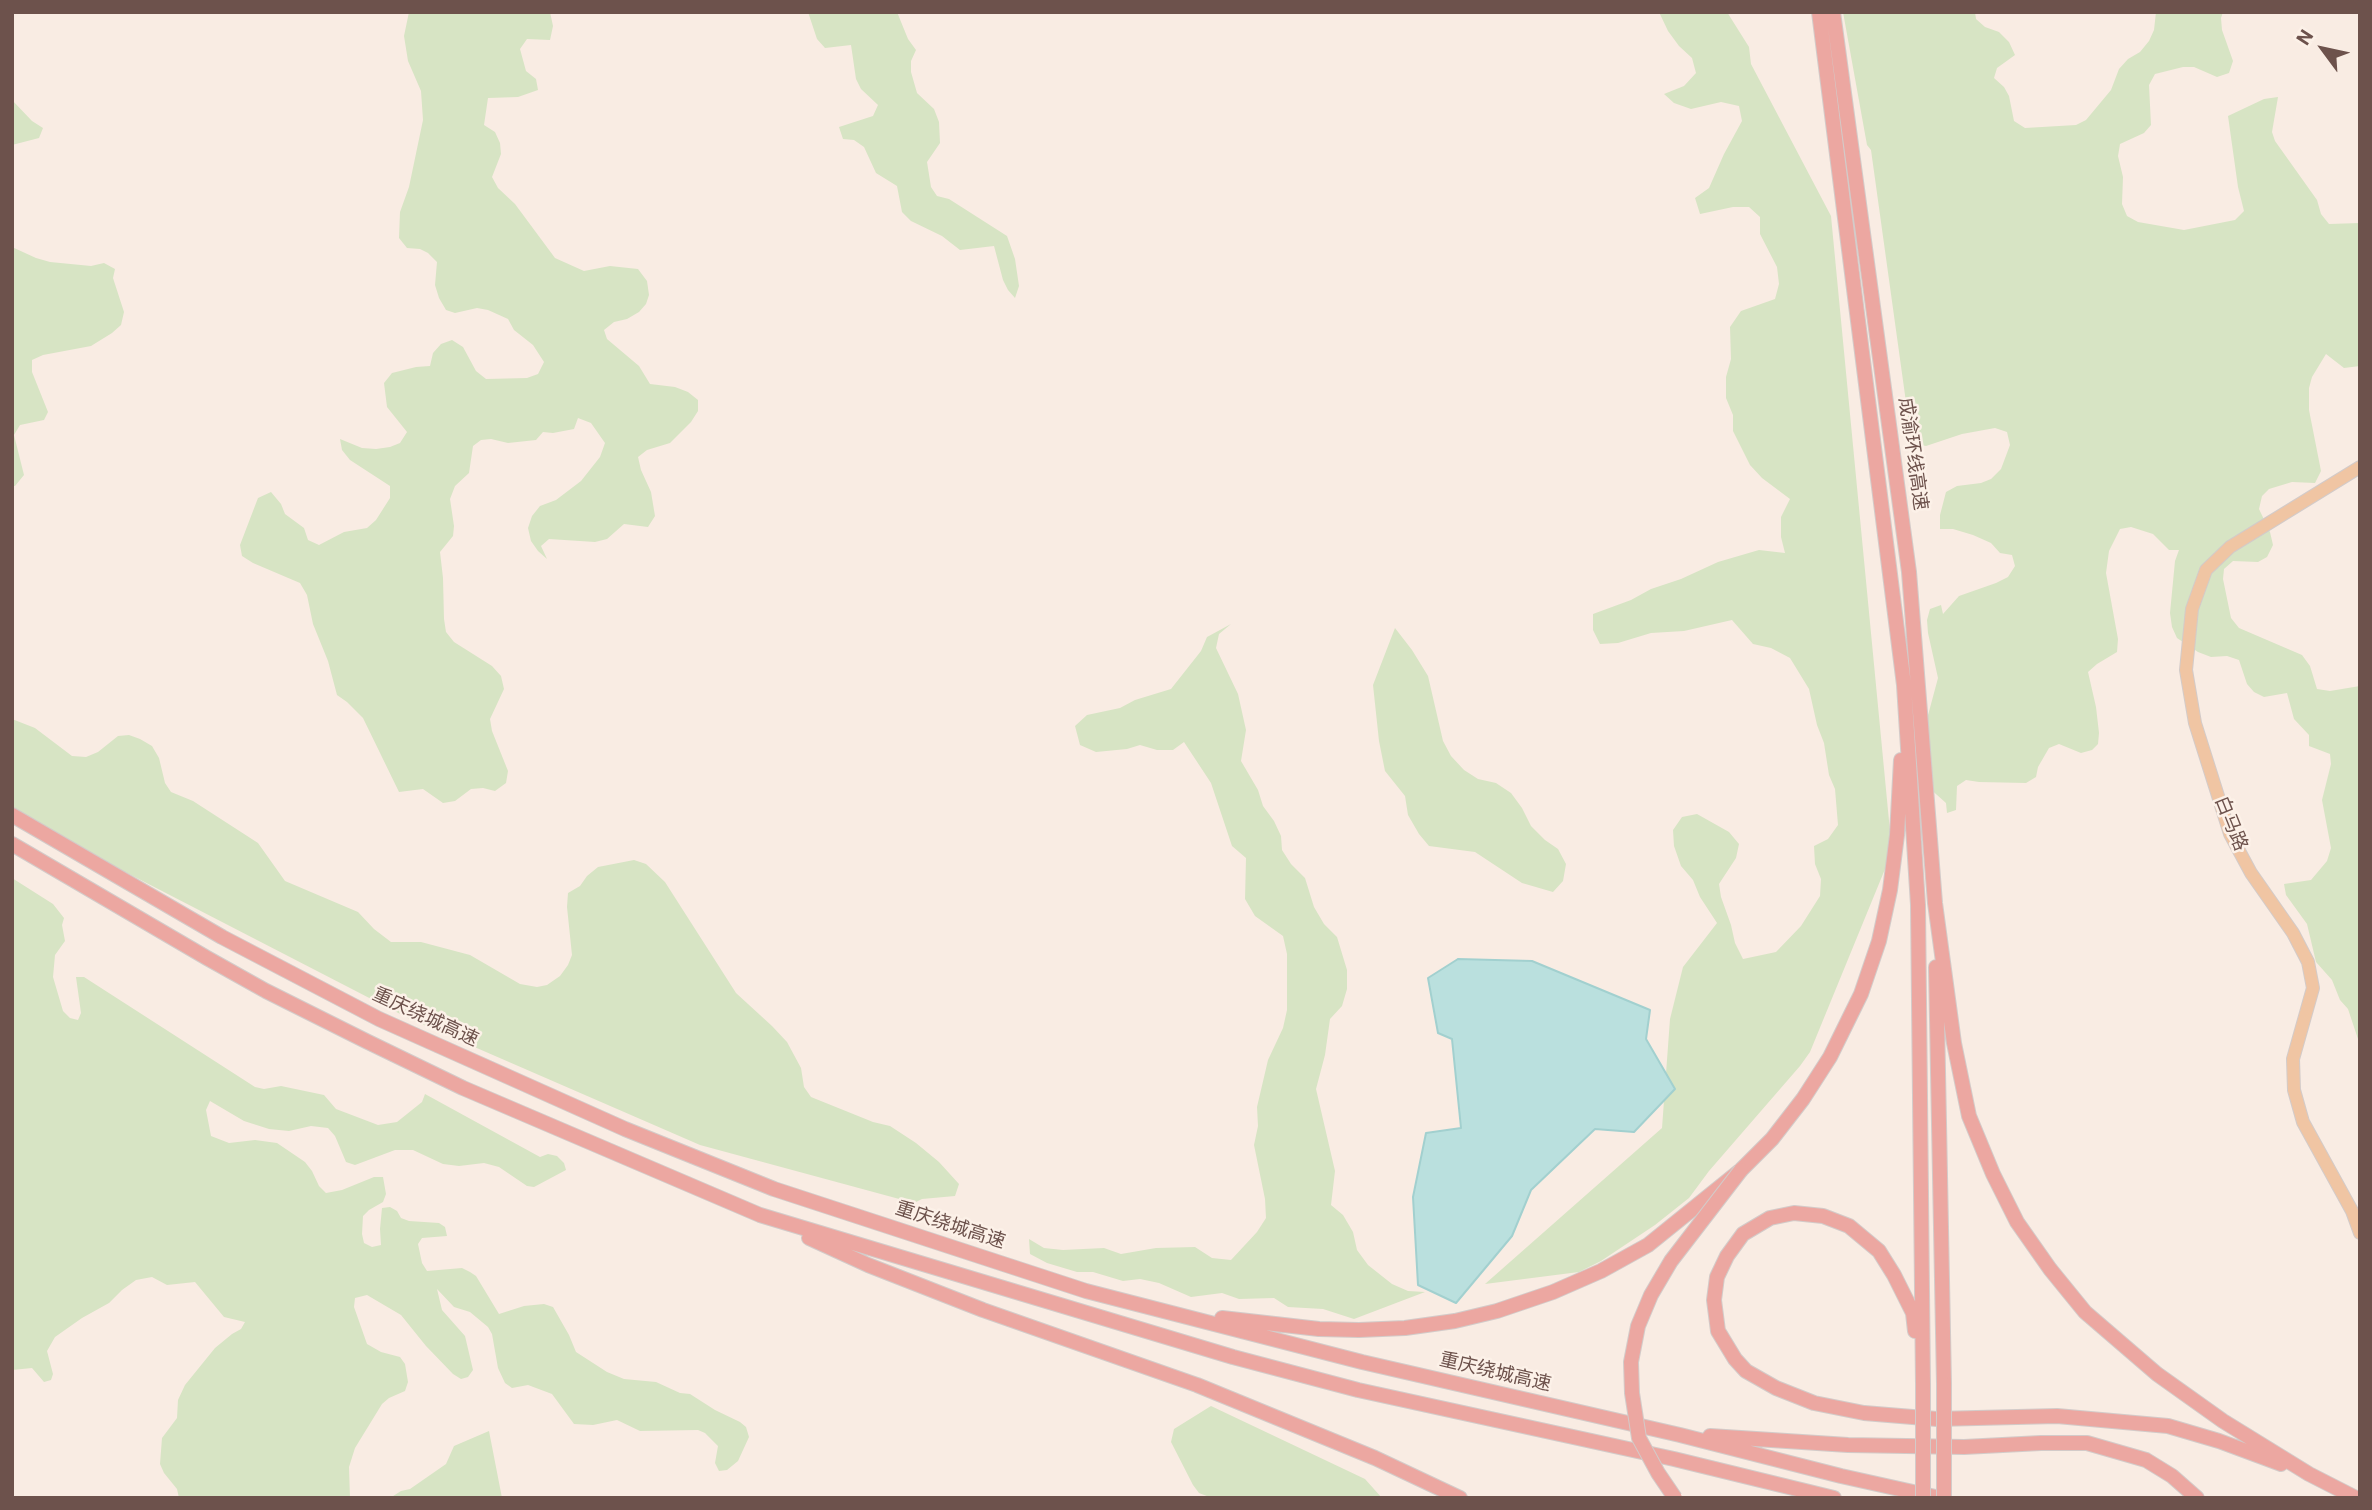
<!DOCTYPE html>
<html>
<head>
<meta charset="utf-8">
<style>
  body { margin:0 }
  #map { position:relative; width:2372px; height:1510px; overflow:hidden; background:#f9ece3; font-family:Roboto,sans-serif }
  canvas { display:block }
  .frame { position:absolute; inset:0; border:14px solid #6d524c; pointer-events:none }
  .north { position:absolute; left:2288px; top:14px; width:70px; height:70px; -webkit-text-stroke:5px #fcf1e8; paint-order:stroke; rotate:303deg; font-size:19px; font-weight:700; line-height:28px; text-align:center; color:#6d524c }
  .north::after { content:''; display:block; margin:auto; width:24px; height:32px; background:#6d524c; clip-path:polygon(50% 0,100% 100%,50% 72%,0 100%) }
</style>
</head>
<body>
<div id="map">
<canvas width="2372" height="1510"></canvas>
<div class="frame"></div>
<div class="north">N</div>
</div>
<script>
const c = document.querySelector('canvas').getContext('2d');
c.lineJoin = 'round';
function fillPath(path, color) { c.fillStyle = color; c.fill(path, 'evenodd'); }
const shape = rows => new Path2D(rows.map(r => 'M' + r).join(''));
function trace(path, color, width, dash) { c.strokeStyle = color; c.lineWidth = width; c.lineCap = dash ? 'butt' : 'round'; c.setLineDash(dash || []); c.stroke(path); }
function drawText(font, color, halo, rows, align = 'center') {
  c.font = font + ' Roboto,"Noto Sans SC",sans-serif'; c.lineWidth = 5; c.setLineDash([]); c.textBaseline = 'middle'; c.strokeStyle = halo; c.fillStyle = color; for (const [text, x, y, turn = 0] of rows) {
    c.save(); c.translate(x, y); c.rotate((+turn || 0) * Math.PI / 180); c.textAlign = isNaN(turn) ? turn : align; if (halo) c.strokeText(text, 0, 0); c.fillText(text, 0, 0); c.restore();
  }
}
const green = shape([
  [409,12,550,12,553,26,550,40,527,39,520,49,526,71,536,79,538,90,518,97,488,98,484,125,495,132,500,143,501,154,492,177,498,188,515,204,555,258,584,271,610,266,638,269,647,281,649,295,646,304,639,312,627,319,614,322,604,330,607,339,639,366,650,384,675,387,688,392,698,400,698,411,691,422,670,443,647,450,638,457,641,470,651,492,655,516,648,527,624,524,607,539,595,542,549,539,541,546,547,559,538,551,531,541,528,528,532,516,540,506,556,500,581,481,600,457,605,443,591,423,578,418,574,429,553,433,543,432,536,440,508,443,491,439,481,440,473,446,469,473,455,486,450,499,454,526,453,536,440,552,443,578,444,619,446,632,454,642,492,666,501,676,504,689,490,719,492,731,508,771,506,783,495,791,483,788,471,789,455,801,443,803,423,789,399,792,363,718,347,702,337,695,328,661,313,624,307,595,300,583,253,563,242,556,240,545,258,498,271,492,281,504,285,514,304,528,308,540,319,545,344,532,367,528,376,520,390,498,390,486,350,460,342,450,340,439,362,448,376,449,390,447,400,443,407,432,387,407,384,383,392,373,416,367,430,366,433,353,441,344,452,340,463,347,476,371,486,379,527,378,538,374,544,362,533,345,514,330,508,319,488,310,477,308,455,313,446,310,439,298,435,285,437,262,428,253,420,249,407,248,399,238,400,212,409,187,423,120,421,91,408,61,404,36],
  [808,12,897,12,908,39,916,50,911,61,911,72,917,93,934,109,939,122,940,143,927,162,931,187,937,196,949,199,1007,236,1015,259,1019,286,1015,298,1008,290,1003,280,994,246,960,250,942,236,911,221,902,212,897,186,876,173,864,147,854,140,843,139,839,127,873,116,878,105,861,89,856,79,851,45,825,48,817,39],
  [1659,12,1727,12,1749,47,1751,64,1831,216,1892,852,1810,1052,1800,1066,1709,1171,1689,1198,1655,1225,1601,1261,1579,1272,1485,1284,1662,1128,1670,1019,1683,967,1717,923,1700,897,1693,880,1681,866,1674,846,1673,830,1682,817,1697,814,1729,832,1739,844,1736,858,1719,884,1721,897,1731,925,1735,943,1743,959,1776,952,1801,926,1820,896,1821,879,1815,864,1814,846,1828,839,1838,825,1835,789,1829,775,1824,743,1817,725,1809,689,1790,658,1771,648,1753,644,1732,620,1684,631,1651,633,1618,643,1600,644,1593,630,1593,614,1631,600,1651,589,1681,579,1718,562,1759,550,1785,553,1781,537,1781,517,1790,499,1762,478,1750,465,1733,431,1733,415,1726,398,1726,377,1731,359,1730,327,1741,311,1775,299,1779,284,1777,267,1760,234,1760,217,1749,207,1733,207,1700,214,1695,198,1709,188,1724,154,1742,121,1739,106,1721,102,1691,109,1674,103,1664,94,1684,86,1696,73,1692,58,1679,46,1668,31],
  [1843,12,1975,12,1976,19,1985,27,1999,32,2009,42,2015,55,1997,68,1994,78,2004,87,2009,96,2014,121,2025,128,2076,125,2086,120,2111,90,2119,69,2128,59,2140,52,2149,41,2154,30,2156,12,2223,12,2221,18,2222,30,2233,61,2229,73,2217,77,2194,67,2183,67,2155,74,2149,85,2151,125,2144,133,2120,144,2118,156,2123,177,2122,204,2127,216,2138,222,2184,230,2235,220,2244,211,2238,187,2228,116,2264,99,2278,97,2272,132,2275,141,2317,200,2321,214,2329,224,2360,223,2360,366,2344,368,2326,354,2312,377,2309,388,2309,410,2321,471,2315,483,2292,482,2269,489,2262,496,2259,509,2270,532,2273,545,2267,557,2258,562,2233,561,2224,569,2223,579,2231,618,2239,628,2302,655,2310,666,2317,689,2330,691,2360,686,2360,1045,2348,1009,2340,1000,2332,980,2316,962,2307,924,2286,895,2284,884,2311,880,2327,861,2331,848,2322,800,2331,764,2330,754,2309,746,2309,735,2294,719,2287,693,2264,697,2254,692,2247,684,2239,660,2227,656,2211,657,2198,652,2177,638,2172,627,2170,613,2175,561,2179,550,2169,550,2153,534,2131,527,2120,529,2109,551,2106,573,2118,639,2117,652,2097,664,2088,672,2096,707,2099,733,2098,744,2092,750,2081,753,2059,744,2049,748,2038,767,2036,777,2026,783,1979,782,1966,780,1957,786,1956,810,1947,813,1946,803,1927,786,1927,719,1938,678,1928,633,1927,620,1930,609,1941,605,1943,614,1959,596,1996,583,2008,577,2015,566,2012,555,2000,553,1991,543,1973,535,1953,529,1940,529,1940,515,1946,492,1957,486,1981,483,1991,479,2001,469,2010,445,2007,432,1995,428,1962,434,1926,446,1915,444,1910,431,1871,150,1867,145],
  [12,100,32,121,43,128,39,138,12,145],
  [12,247,36,258,50,262,91,266,104,263,115,269,113,278,124,312,121,325,112,333,91,346,43,355,32,360,32,372,48,412,44,420,20,425,14,435,24,475,15,486,12,486],
  [1231,624,1219,634,1216,648,1238,694,1246,730,1241,761,1258,790,1263,806,1274,821,1281,836,1282,850,1291,864,1305,878,1314,907,1324,924,1337,937,1347,970,1347,989,1342,1006,1330,1019,1325,1055,1316,1089,1335,1171,1331,1205,1343,1215,1353,1232,1357,1250,1368,1265,1392,1284,1408,1291,1425,1292,1354,1319,1323,1309,1288,1307,1274,1298,1239,1299,1222,1293,1191,1297,1159,1283,1140,1279,1123,1281,1093,1272,1077,1272,1047,1263,1030,1254,1029,1239,1044,1248,1063,1250,1104,1248,1121,1254,1156,1248,1195,1247,1212,1258,1231,1260,1257,1232,1266,1218,1265,1199,1254,1145,1258,1126,1257,1107,1268,1060,1283,1028,1287,1010,1287,954,1283,936,1255,916,1245,899,1246,858,1232,846,1211,783,1184,742,1173,750,1157,750,1140,745,1127,749,1096,752,1080,745,1075,726,1087,715,1120,708,1135,700,1171,689,1201,651,1207,637],
  [1395,628,1412,650,1428,676,1443,741,1451,756,1464,770,1478,779,1496,783,1511,793,1522,808,1531,826,1545,840,1558,849,1566,864,1563,881,1553,892,1522,883,1475,852,1429,846,1419,834,1408,815,1405,796,1385,771,1379,741,1373,685],
  [12,719,35,728,72,756,86,757,98,752,118,736,129,735,140,739,152,746,159,758,165,783,171,792,193,801,258,843,285,881,358,912,374,929,391,942,421,942,470,955,520,984,537,987,547,985,560,976,568,965,572,955,567,907,568,893,580,886,587,876,598,867,634,860,646,864,665,882,736,993,772,1026,787,1042,801,1068,804,1087,811,1097,873,1122,890,1126,916,1143,939,1162,959,1184,955,1196,922,1199,914,1203,700,1145,410,1019,69,843,12,818],
  [12,878,53,904,64,918,62,925,65,941,55,955,53,977,63,1011,70,1018,78,1020,81,1013,76,977,84,977,255,1087,264,1089,281,1086,324,1095,336,1109,378,1125,397,1122,422,1102,425,1094,540,1157,548,1154,557,1156,564,1163,566,1170,534,1187,527,1186,499,1167,484,1163,459,1166,443,1164,413,1150,395,1150,355,1165,346,1162,335,1136,328,1128,311,1126,289,1131,269,1129,244,1121,210,1101,206,1110,211,1136,229,1143,255,1140,277,1143,305,1162,312,1171,319,1186,326,1193,342,1190,374,1177,383,1177,386,1194,383,1202,369,1210,363,1216,362,1234,364,1243,372,1247,381,1245,380,1229,382,1208,390,1207,397,1211,401,1218,409,1221,439,1223,445,1227,447,1236,422,1238,418,1244,422,1263,427,1271,462,1268,470,1272,476,1276,499,1314,524,1306,544,1304,553,1307,569,1335,576,1352,607,1372,624,1379,656,1382,680,1393,690,1394,715,1410,740,1422,746,1427,749,1437,738,1461,727,1470,719,1471,715,1463,718,1446,705,1433,698,1430,640,1431,617,1420,593,1425,574,1424,552,1394,528,1385,512,1388,505,1383,498,1368,492,1334,488,1327,470,1312,454,1307,437,1289,442,1310,465,1336,473,1370,468,1377,461,1379,453,1374,426,1346,401,1315,367,1295,355,1298,354,1307,367,1344,381,1352,400,1357,405,1364,408,1382,405,1391,389,1398,382,1404,355,1448,349,1467,350,1498,179,1498,177,1489,164,1473,160,1464,162,1438,177,1418,178,1400,185,1385,215,1348,232,1334,241,1329,245,1322,224,1317,195,1282,167,1285,152,1277,136,1280,122,1290,109,1303,82,1318,55,1337,47,1351,53,1374,51,1380,44,1382,32,1368,12,1370],
  [1211,1406,1365,1479,1382,1498,1212,1498,1199,1493,1193,1485,1171,1442,1174,1429],
  [489,1431,502,1498,390,1498,401,1491,410,1489,446,1464,454,1446]
]);
const water = shape([
  [1458,959,1532,961,1650,1010,1646,1039,1675,1089,1634,1132,1595,1129,1531,1190,1512,1236,1456,1303,1418,1285,1413,1197,1426,1133,1461,1128,1452,1039,1438,1033,1428,978,1458,959]
]);
const major = shape([
  [2360,467,2230,547,2206,570,2192,609,2186,670,2195,723,2230,834,2251,873,2293,933,2308,962,2313,988,2293,1059,2294,1090,2303,1122,2352,1211,2360,1233]
]);
const highway = shape([
  [1819,12,1904,685,1918,905,1923,1385],
  [1833,12,1909,572,1935,903,1954,1043,1969,1116,1993,1174,2017,1222,2050,1269,2085,1312,2157,1374,2223,1421,2309,1474,2356,1498],
  [12,815,222,937,379,1019,625,1129,774,1189,1086,1291,1362,1362,1680,1435,1841,1476,1940,1498],
  [12,844,207,958,266,991,366,1041,463,1088,760,1215,1233,1357,1358,1390,1674,1459,1834,1498],
  [1936,967,1944,1384],
  [809,1238,868,1265,983,1310,1197,1385,1375,1458,1460,1498],
  [1222,1318,1319,1329,1359,1330,1405,1328,1455,1321,1497,1311,1553,1292,1601,1271,1648,1245,1741,1170,1772,1139,1803,1099,1830,1057,1861,994,1879,941,1890,890,1897,835,1901,760],
  [1915,1331,1913,1313,1894,1275,1879,1251,1849,1226,1823,1216,1794,1213,1770,1218,1743,1234,1727,1256,1717,1277,1714,1300,1718,1331,1735,1359,1746,1371,1776,1388,1814,1403,1864,1413,1937,1419,2057,1416,2168,1426,2219,1441,2281,1464],
  [1710,1436,1848,1445,1964,1447,2041,1443,2087,1443,2146,1460,2172,1476,2197,1498]
]);
const highwayBridge = shape([
  [1944,1384,1944,1498],
  [1675,1498,1658,1473,1639,1438,1632,1393,1631,1362,1638,1326,1651,1295,1671,1261,1741,1170],
  [1923,1498,1923,1385]
]);
const streetNames = [
  ["成渝环线高速",1912,454,82],
  ["白马路",2230,824,68],
  ["重庆绕城高速",425,1018,25],
  ["重庆绕城高速",950,1226,18],
  ["重庆绕城高速",1495,1373,13]
];
fillPath(green, '#d7e4c4');
fillPath(water, '#bae0de');
trace(water, '#a2d0cf', 2);
trace(major, '#d3cbc9', 14);
trace(highway, '#d3cbc9', 16);
trace(major, '#f0c5a3', 12);
trace(highway, '#eca7a1', 14);
trace(highwayBridge, '#d3cbc9', 16, []);
trace(highwayBridge, '#eca7a1', 14);
drawText('19px', '#6d524c', '#fcf1e8', streetNames);
</script>
</body>
</html>
